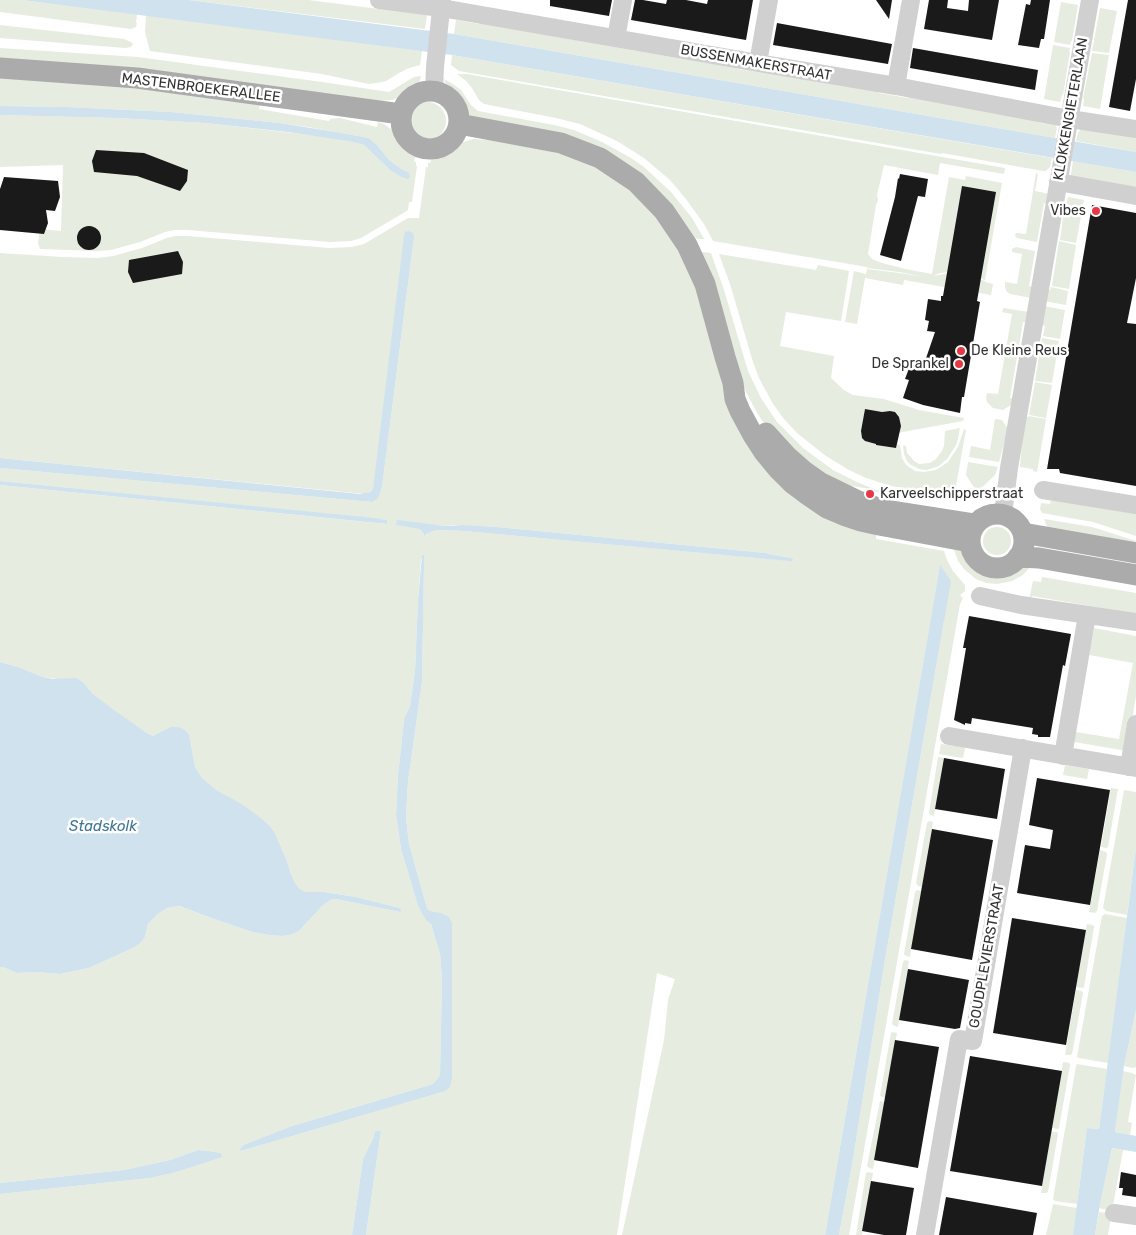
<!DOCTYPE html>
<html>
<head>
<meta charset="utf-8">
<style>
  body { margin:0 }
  canvas { display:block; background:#fff }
</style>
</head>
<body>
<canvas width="1136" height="1235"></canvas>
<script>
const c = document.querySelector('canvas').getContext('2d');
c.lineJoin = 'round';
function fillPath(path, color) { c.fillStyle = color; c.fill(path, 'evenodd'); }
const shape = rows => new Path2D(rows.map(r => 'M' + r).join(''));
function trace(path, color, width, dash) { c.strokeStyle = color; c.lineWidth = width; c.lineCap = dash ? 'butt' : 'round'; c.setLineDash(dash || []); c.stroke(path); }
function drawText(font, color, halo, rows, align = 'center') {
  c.font = font + ' Rubik,sans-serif'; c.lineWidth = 5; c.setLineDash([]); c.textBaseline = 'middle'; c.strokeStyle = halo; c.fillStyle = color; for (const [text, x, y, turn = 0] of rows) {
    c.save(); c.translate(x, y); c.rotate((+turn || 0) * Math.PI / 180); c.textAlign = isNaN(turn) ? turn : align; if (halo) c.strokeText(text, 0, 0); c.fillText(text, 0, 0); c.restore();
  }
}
const green = shape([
  [0,0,22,0,137,14,136,23,137,23,136,27,131,29,0,12],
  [189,0,308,0,427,15,425,29],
  [1061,2,1078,5,1072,41,1071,41,1070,45,1054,42],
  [1100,8,1117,11,1109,53,1092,51],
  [146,15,422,51,420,65,409,68,399,73,386,81,377,83,369,84,322,74,150,51,145,32],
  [456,20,479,24,480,23,631,50,737,68,737,69,773,74,878,92,879,93,908,98,909,97,1031,119,1041,123,1055,125,1057,128,1055,138,454,34],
  [0,25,124,39,131,42,133,44,131,47,125,48,0,38],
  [1053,45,1070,48,1069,52,1070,52,1063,95,1062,95,1060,102,1044,99],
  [0,48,138,57,322,82,389,92,414,77,421,76,419,84,406,94,392,100,377,101,0,60],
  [1092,53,1109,55,1100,109,1083,106,1084,99,1083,98],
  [452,55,1052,158,1050,167,1046,171,1043,171,942,153,941,154,459,71,451,65],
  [457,74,467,74,1005,168,1004,174,940,163,938,175,884,165,877,195,878,200,876,205,868,254,872,259,882,263,905,269,932,274,949,177,965,180,966,176,1002,183,985,280,962,274,950,272,940,273,933,276,950,273,962,274,985,281,985,282,993,284,991,295,904,280,903,285,865,278,857,324,845,322,854,271,866,274,867,269,899,273,925,277,932,276,925,277,899,272,867,268,867,267,713,241,704,224,686,199,670,180,644,158,617,141,580,124,556,118,484,104,479,100,472,88,466,81],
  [0,76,147,87,260,104,259,109,329,121,330,119,340,118,377,127,378,122,384,124,392,130,403,147,412,152,415,158,414,161,416,162,416,166,417,166,412,202,409,202,408,210,405,212,361,238,351,241,330,242,188,230,174,230,165,232,140,242,111,250,98,251,40,249,38,243,40,229,61,231,63,165,0,167,0,115,117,118,205,123,328,137,348,141,364,145,390,170,409,173,400,168,389,160,377,145,369,138,308,127,280,123,171,112,67,107,0,106],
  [444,79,453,84,461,90,471,105,478,111,554,125,574,130,602,142,631,158,644,167,671,192,692,218,704,239,698,239,692,236,648,185,467,115,448,90],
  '408 121a19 19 0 1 1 38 0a19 19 0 1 1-38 0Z',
  [1081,129,1136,137,1136,152,1076,141,1078,132],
  [473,139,503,141,560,151,595,166,630,188,658,215,681,248,697,286,732,404,876,534,876,539,944,551,947,560,953,571,965,585,965,591,960,595,963,598,960,604,849,1235,839,1235,852,1165,885,960,944,621,940,566,825,1235,622,1235,664,1040,668,1000,675,979,657,973,617,1235,366,1235,381,1131,375,1131,373,1139,363,1159,352,1235,0,1235,0,1194,150,1178,173,1173,222,1156,221,1153,209,1151,198,1150,170,1160,124,1170,0,1183,0,967,3,967,17,973,36,972,60,974,89,968,133,948,145,937,148,924,158,914,167,908,173,907,180,906,206,916,252,932,269,935,283,936,293,934,299,931,322,906,332,899,336,899,400,912,402,911,400,908,356,897,324,892,305,892,299,888,295,883,291,874,287,861,275,833,270,826,261,818,218,791,202,778,195,767,189,734,185,730,170,727,153,736,147,733,111,709,93,694,84,683,43,677,18,667,0,662,0,485,386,524,387,520,0,481,0,468,372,502,380,494,382,487,414,237,373,490,365,494,0,458,0,253,62,257,98,258,113,256,142,248,167,238,175,236,188,236,329,248,352,247,364,244,408,218,419,218,426,167,428,167,428,163,430,163,431,160,434,155,439,155,454,145],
  [397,521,446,526,453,525,497,527,766,553,773,555,791,558,792,561,464,531,437,530,428,533,426,536,423,534,421,529,418,528,397,525],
  [424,555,422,682,408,782,406,817,409,844,427,908,428,910,433,913,441,913,450,1087,446,1091,241,1151,243,1145,292,1126,433,1084,440,1075,442,978,440,954,431,924,426,919,418,906,401,849,396,815,398,776,404,719,410,706,415,671,418,600,421,559],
  [1073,161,1136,172,1136,191,1070,180],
  [1036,173,1038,174,1035,191,1050,194,1047,204,1044,203,1037,242,1017,238,1015,236,1016,233,1026,234],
  [1068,197,1084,200,1076,243,1060,240,1065,202,1067,202],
  [1059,241,1076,245,1069,289,1052,286],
  [1016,247,1035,251,1029,286,1032,287,1032,298,1010,294,1007,292,1005,287,1005,282,1017,284,1022,254,1012,252,1012,249],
  [703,252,711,253,724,290,748,371,761,398,777,422,803,448,833,470,859,483,879,491,893,494,893,495,871,491,871,489,851,486,835,486,765,425,756,411,743,386,701,253],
  [719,254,816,270,818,265,849,271,841,321,786,312,780,346,834,356,831,378,844,390,853,395,884,399,919,410,964,418,963,421,897,433,901,426,899,418,898,416,890,411,882,412,865,409,861,433,862,437,865,441,876,442,876,445,896,448,897,444,900,445,902,458,906,465,915,471,923,472,936,470,948,462,958,447,964,429,966,430,954,497,891,486,866,478,849,470,826,456,797,433,784,419,773,404,759,378,753,362,730,284],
  [1051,287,1068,291,1066,305,1044,301,1046,290,1050,290],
  [1044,306,1065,310,1060,339,1043,336,1045,326,1040,324],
  [1004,308,1029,312,1027,322,1023,322,1010,398,1014,399,1011,405,1003,410,993,408,987,402,986,398,987,393,998,394,1012,314,1002,312,1003,309],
  [1042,338,1059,341,1052,383,1035,381],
  [1035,382,1052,385,1046,418,1029,415],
  [1029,416,1046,419,1037,472,1033,471,1033,469,1020,467,1024,417,1028,417],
  [995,419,1002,420,1008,429,999,462,969,457,971,446,990,450],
  [960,428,958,439,956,445,947,459,939,466,927,470,919,469,911,465,907,461,904,454,903,445,906,446,907,453,914,461,919,464,930,463,936,459,942,451,944,446,945,431],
  [968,462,998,467,995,475,977,492,966,475],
  [1051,500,1136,514,1136,536,1093,522,1042,513,1040,509,1041,503,1050,504],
  [1044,519,1092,527,1136,541,1136,551,1048,529],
  '983 541a14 14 0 1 1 28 0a14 14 0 1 1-28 0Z',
  [954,549,962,550,971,562,977,567,988,573,1001,574,1009,571,1019,566,1031,566,1023,575,1012,581,997,584,986,583,976,579,964,569,958,561],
  [1042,577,1136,593,1136,614,1032,596,1031,600,1029,600,1033,581,1041,582],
  [1094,628,1136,636,1136,696,1127,751,1074,742,1076,732,1119,739,1133,663,1089,655],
  [941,744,964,747,965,748,963,758,939,754],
  [938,757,944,758,934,816,930,815,929,813],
  [1065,765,1089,769,1087,779,1063,775],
  [1111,788,1118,789,1108,847,1106,848,1101,847],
  [1124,790,1136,792,1136,848,1127,915,1106,911,1103,908],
  [929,821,933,822,922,887,918,886,916,883,927,823],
  [1100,850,1106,852,1107,854,1097,911,1095,913,1089,912],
  [917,890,921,891,910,957,906,956,904,954,915,892],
  [1105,914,1127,918,1108,1063,1079,1058,1077,1057,1102,916],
  [1087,924,1093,925,1094,927,1084,987,1083,988,1076,987],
  [905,960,909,961,898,1027,893,1025,892,1024,903,962],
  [1076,990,1082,991,1083,993,1072,1054,1070,1055,1065,1055],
  [1136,1010,1136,1067,1133,1068,1124,1066],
  [892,1032,897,1033,885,1098,880,1096,891,1033],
  [1063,1062,1069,1063,1070,1065,1059,1128,1058,1129,1052,1128],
  [1077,1064,1107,1069,1099,1129,1087,1128,1077,1204,1055,1201,1053,1199,1076,1066],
  [1123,1071,1132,1073,1136,1075,1128,1122,1132,1123,1130,1135,1115,1132],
  [880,1101,885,1102,873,1169,869,1168,867,1166],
  [1051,1132,1057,1132,1058,1134,1048,1192,1046,1193,1041,1193],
  [1112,1148,1123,1150,1113,1206,1108,1210,1099,1208],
  [868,1172,873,1173,862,1235,856,1235,866,1173],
  [1053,1204,1077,1208,1073,1235,1046,1235],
  [1099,1212,1108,1213,1111,1217,1108,1235,1095,1235]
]);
const water = shape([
  [22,0,189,0,454,34,1136,152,1136,172,452,55],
  [0,106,67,107,171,112,280,123,342,133,369,138,377,145,389,160,400,168,409,173,410,177,408,179,402,177,390,170,364,145,348,141,288,132,205,123,117,118,0,115],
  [409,231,413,233,414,237,382,487,380,494,377,499,375,500,372,502,0,468,0,458,360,494,370,492,373,489,404,236,405,232],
  [0,481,374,518,387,520,387,524,0,485],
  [397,520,446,526,463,525,497,527,766,553,773,555,791,558,793,559,792,561,789,561,464,531,437,530,428,533,425,536,420,529,396,525],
  [422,555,424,555,424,563,422,682,408,782,406,817,409,844,427,908,428,910,433,912,441,913,449,917,452,923,452,1077,450,1087,446,1091,241,1151,240,1150,243,1145,292,1126,433,1084,440,1075,442,978,440,954,431,924,426,920,418,906,401,849,396,815,398,776,404,719,410,706,415,671,418,600],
  [940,565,951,581,885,960,852,1165,839,1235,825,1235],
  [0,662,18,667,43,677,53,679,76,678,84,683,93,694,111,708,147,733,153,736,170,727,178,727,185,730,189,734,195,767,202,778,218,791,243,805,261,818,270,826,275,833,287,861,291,874,295,883,299,888,305,892,324,892,356,897,400,908,402,911,400,912,336,899,332,899,322,906,299,931,293,934,283,936,269,935,252,932,206,916,180,906,173,907,167,908,158,914,148,924,145,937,139,944,133,948,89,968,60,974,36,972,17,973,3,967,0,967],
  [1136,848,1136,1010,1124,1066,1115,1132,1136,1136,1136,1152,1112,1148,1100,1204,1095,1235,1073,1235,1087,1128,1099,1129],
  [375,1131,381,1131,366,1235,352,1235,363,1159,373,1139],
  [198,1150,209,1151,221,1153,222,1156,222,1157,173,1173,150,1178,0,1194,0,1183,124,1170,170,1160]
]);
const building = shape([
  [550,0,612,0,609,16,550,6],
  [635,0,643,0,666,4,667,0,686,0,707,4,708,0,753,0,746,40,631,20],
  [876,0,892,0,889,19],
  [929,0,948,0,947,8,968,11,969,0,999,0,992,40,924,29],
  [1031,0,1050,0,1044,39,1041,39,1039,48,1018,45,1026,4,1030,5],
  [1128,0,1136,0,1136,79,1130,111,1109,107],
  [777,23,892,44,888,64,773,45],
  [913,48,1038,70,1035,90,910,68],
  [96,150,144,153,188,170,187,181,180,191,137,176,94,172,92,161],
  [900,174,928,179,925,197,918,196,901,261,880,255,895,197,898,178,899,179],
  [4,177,58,181,60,197,55,211,46,210,48,223,44,234,0,230,0,189],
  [962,186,996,192,977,301,980,302,964,397,962,397,960,413,923,405,903,398,909,380,905,379,911,363,923,367,935,332,927,331,929,321,925,320,928,299,941,301,941,296,943,296],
  [1092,205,1136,213,1136,278,1127,323,1136,324,1136,486,1060,473,1059,469,1047,469],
  '77 238a12 12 0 1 1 24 0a12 12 0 1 1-24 0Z',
  [178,251,183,262,182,274,133,283,128,272,129,260],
  [865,409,882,412,890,411,895,412,899,417,901,426,896,448,876,445,876,444,865,441,862,438,861,431],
  [969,616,1071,634,1065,666,1063,665,1050,737,1038,737,1038,735,1032,734,1033,728,972,718,971,724,965,723,965,725,954,720,966,648,963,648],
  [944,758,1005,769,997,819,935,809],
  [1037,778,1110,790,1090,905,1017,893,1025,845,1050,849,1053,830,1029,825],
  [932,829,993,840,972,960,911,949],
  [1012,918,1086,930,1066,1045,993,1033],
  [908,969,969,980,960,1028,955,1029,899,1020],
  [895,1040,939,1047,918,1168,874,1160],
  [970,1056,1062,1071,1042,1186,950,1171],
  [1121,1172,1136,1175,1136,1197,1122,1195,1123,1188,1119,1188],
  [871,1181,914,1188,906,1235,884,1235,862,1231],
  [946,1197,1037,1213,1033,1235,939,1235]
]);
const minor = shape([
  [379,0,441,8,758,63,896,86,1070,119,1136,129],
  [616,38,623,0],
  [758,63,769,0],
  [896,86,911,0],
  [434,90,435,67,442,0],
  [1058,182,1136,196],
  [1043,490,1136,505],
  [1003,514,1009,468,1090,0],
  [980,596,1021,605,1136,622],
  [949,736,1136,768],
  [1063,756,1087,615],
  [1129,767,1136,724],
  [1114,1213,1136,1216],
  [925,1235,959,1039,973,1041,1023,748]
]);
const major = shape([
  [0,68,137,78,401,114],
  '401 120a29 29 0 1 1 58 0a29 29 0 1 1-58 0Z',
  [459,124,561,143,600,158,636,182,664,211,687,245,705,284,725,357,733,383,735,399,740,411,753,435,764,452,778,469,792,483,808,495,827,508,846,516,861,521,879,525,970,542],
  [766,433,787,456,804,471,821,483,858,501,875,507,892,511,975,524],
  '970 541a27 27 0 1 1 54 0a27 27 0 1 1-54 0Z',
  [1023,533,1136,553],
  [1018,557,1039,558,1136,575]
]);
const markers = [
  [1096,211,5,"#e63946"],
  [961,351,5,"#e63946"],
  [959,364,5,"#e63946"],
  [870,494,5,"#e63946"]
];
const streetNames = [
  ["BUSSENMAKERSTRAAT",756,63,10],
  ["MASTENBROEKERALLEE",201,88,7],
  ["KLOKKENGIETERLAAN",1071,109,-80],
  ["GOUDPLEVIERSTRAAT",987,956,-80]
];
const poiNames = [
  ["Vibes",1086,211],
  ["De Kleine Reus",971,351,"left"],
  ["De Sprankel",949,364],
  ["Karveelschipperstraat",880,494,"left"]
];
const waterNames = [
  ["Stadskolk",103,827]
];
fillPath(green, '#e6ecdf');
fillPath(water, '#cfe2ee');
fillPath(building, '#1a1a1a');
trace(minor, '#d0d0d0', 18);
trace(major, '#ababab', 21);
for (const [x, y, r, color] of markers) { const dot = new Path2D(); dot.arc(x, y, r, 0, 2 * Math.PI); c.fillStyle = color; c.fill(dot); trace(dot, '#fff', 2); }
drawText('14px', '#333', '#fff', streetNames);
drawText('14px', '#333', '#fff', poiNames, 'right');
drawText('italic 15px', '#3f7597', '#fff', waterNames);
</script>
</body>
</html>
